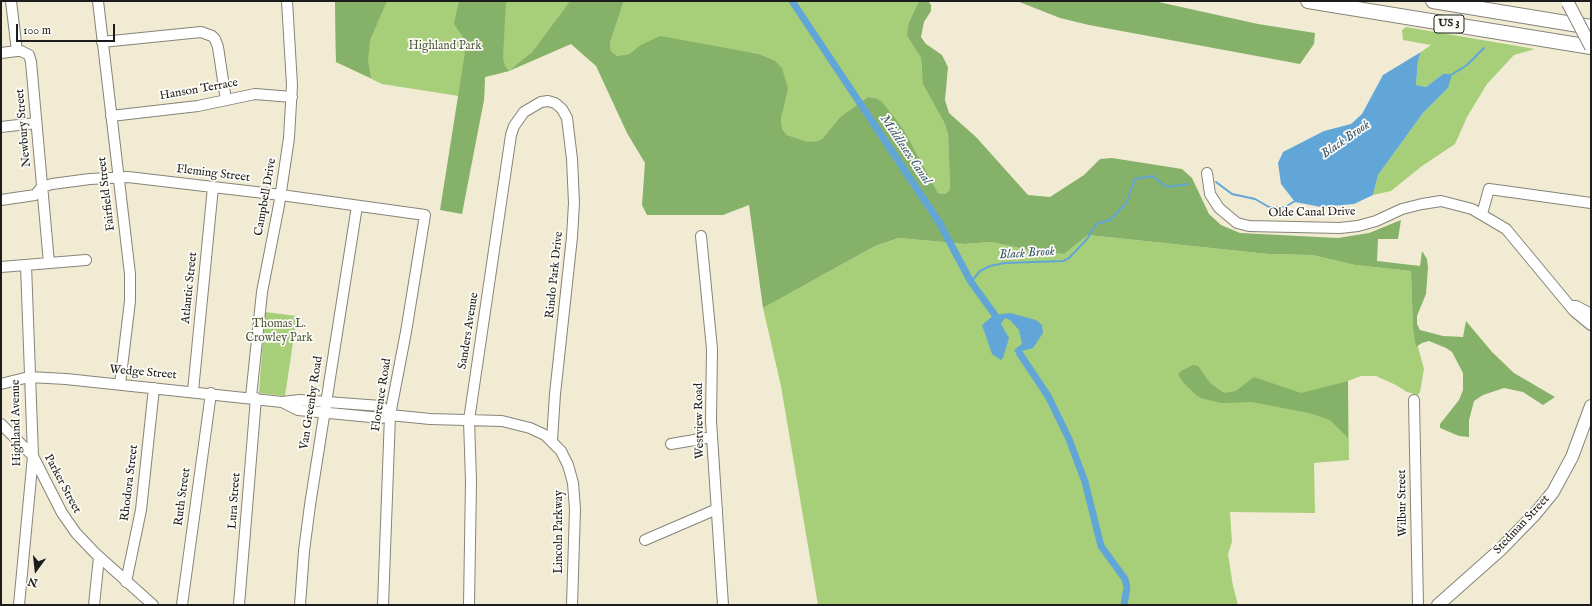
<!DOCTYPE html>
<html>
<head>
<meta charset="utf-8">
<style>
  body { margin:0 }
  #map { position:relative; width:1592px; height:606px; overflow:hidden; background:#f1ebd4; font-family:"IM FELL English",serif }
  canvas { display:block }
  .frame { position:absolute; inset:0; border:2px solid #1c1c1c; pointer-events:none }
  .north { position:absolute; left:16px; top:550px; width:40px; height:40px; -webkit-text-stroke:3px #fdfcf7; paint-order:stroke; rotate:195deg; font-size:11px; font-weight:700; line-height:16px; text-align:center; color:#1c1c1c }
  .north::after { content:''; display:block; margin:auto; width:14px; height:18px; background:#1c1c1c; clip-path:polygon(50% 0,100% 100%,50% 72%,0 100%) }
  .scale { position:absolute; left:16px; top:24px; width:99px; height:18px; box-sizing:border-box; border:2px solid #1c1c1c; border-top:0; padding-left:5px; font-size:12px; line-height:14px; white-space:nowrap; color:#1c1c1c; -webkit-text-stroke:3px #fdfcf7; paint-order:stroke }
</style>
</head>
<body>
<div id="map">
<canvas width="1592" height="606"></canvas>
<div class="frame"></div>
<div class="north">N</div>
<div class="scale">100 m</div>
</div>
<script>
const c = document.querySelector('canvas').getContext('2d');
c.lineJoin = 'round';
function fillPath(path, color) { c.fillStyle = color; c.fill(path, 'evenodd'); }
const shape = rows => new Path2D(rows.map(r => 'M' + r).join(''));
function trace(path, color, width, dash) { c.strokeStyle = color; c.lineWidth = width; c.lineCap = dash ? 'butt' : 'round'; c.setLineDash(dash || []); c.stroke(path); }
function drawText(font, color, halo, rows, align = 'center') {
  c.font = font + ' "IM FELL English",serif'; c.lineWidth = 3.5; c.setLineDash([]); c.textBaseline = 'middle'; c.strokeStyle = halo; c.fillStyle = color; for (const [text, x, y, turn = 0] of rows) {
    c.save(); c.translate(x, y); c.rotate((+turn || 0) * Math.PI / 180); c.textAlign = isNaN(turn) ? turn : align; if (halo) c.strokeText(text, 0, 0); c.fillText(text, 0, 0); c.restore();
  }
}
const green = shape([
  [335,1,570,1,532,52,521,62,509,71,485,77,484,100,382,84,336,62],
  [624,1,919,1,909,22,916,49,921,58,922,72,944,122,948,134,950,190,945,194,938,193,904,130,876,98,868,97,840,117,823,138,818,141,808,143,787,135,782,129,781,118,783,107,774,60,759,54,716,47,639,46,629,54,617,56,611,51,610,43],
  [1406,27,1535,49,1514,55,1487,84,1467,117,1455,144,1422,166,1391,191,1373,195,1378,175,1423,113,1448,88,1443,74,1426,87,1416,85,1418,61,1421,52,1431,45,1403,40,1402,30],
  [1088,235,1268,254,1312,255,1355,265,1411,271,1413,329,1424,369,1420,392,1418,395,1407,392,1396,385,1376,376,1361,376,1348,381,1349,460,1314,463,1315,513,1230,512,1232,542,1228,554,1233,586,1238,605,818,605,781,386,763,308,875,246,899,238,965,244,991,242,1034,251,1064,254],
  [265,312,297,316,285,396,259,393]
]);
const forest = shape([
  [335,1,387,1,370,40,368,61,371,78,336,62],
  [459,1,506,1,503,57,505,66,509,71,532,52,570,1,624,1,610,43,611,51,617,56,629,54,639,46,660,36,759,54,774,60,782,68,788,89,781,118,782,129,787,135,807,142,818,141,823,138,840,117,868,97,876,98,882,102,904,130,938,193,945,194,950,190,948,134,944,122,923,84,921,58,907,35,909,22,919,1,928,1,931,5,931,11,924,22,921,37,926,44,942,55,948,67,945,100,949,113,976,137,1028,195,1050,197,1084,175,1100,159,1112,158,1182,169,1192,178,1209,214,1221,225,1240,233,1338,238,1369,233,1401,220,1398,239,1378,239,1377,261,1420,266,1422,251,1427,259,1428,268,1426,294,1417,316,1417,324,1420,330,1443,336,1463,337,1466,321,1492,352,1514,373,1555,397,1543,405,1523,392,1504,388,1483,395,1474,401,1469,420,1469,437,1459,436,1440,428,1440,424,1459,400,1463,390,1463,373,1452,352,1446,348,1429,341,1422,343,1416,347,1413,329,1411,271,1355,265,1312,255,1268,254,1088,235,1064,254,1034,251,991,242,965,244,899,238,875,246,763,308,749,205,723,215,647,215,642,205,645,163,627,133,596,66,571,44,509,71,485,77,484,100,462,214,440,210,466,46,463,37,454,24],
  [1017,1,1154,1,1258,24,1315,33,1314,44,1300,64,1089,25,1060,18],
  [1193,365,1198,366,1210,383,1224,393,1236,391,1254,377,1301,393,1348,381,1348,438,1330,420,1309,413,1252,402,1222,403,1204,399,1197,396,1182,381,1178,374,1181,371]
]);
const water = shape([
  [1421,52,1418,61,1416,85,1426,87,1443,74,1452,74,1448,88,1423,113,1378,175,1373,195,1354,204,1321,207,1295,202,1281,184,1278,163,1283,152,1324,131,1351,124,1362,114,1383,75],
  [1010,313,1036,320,1042,325,1043,333,1033,348,1022,351,1019,357,1014,350,1022,344,1019,330,1010,320,1005,318,1001,324,1009,338,1003,358,1001,360,992,354,982,325,994,315]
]);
const stream = shape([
  [1451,75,1467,65,1484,48],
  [1216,182,1232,194,1255,199,1269,207,1285,207,1295,201],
  [971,282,980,271,990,266,1005,263,1063,261,1069,258,1087,239,1096,224,1110,220,1126,203,1135,179,1152,176,1167,187,1189,184]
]);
const canal = shape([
  [792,1,939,222,971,282,995,315],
  [1020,354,1048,396,1069,439,1085,482,1101,546,1125,579,1127,587,1124,605]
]);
const minor = shape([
  [11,1,17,51,21,51,29,55,31,62,49,263],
  [98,1,130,274,130,301,120,384],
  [102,42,201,32,212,36,215,39,218,47,226,100],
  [1,53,17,51],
  [111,116,198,106,255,94,292,97],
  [1,127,36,123],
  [1207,173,1210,194,1219,208,1237,223,1249,226,1340,228,1358,226,1376,221,1402,209,1422,204,1441,201,1472,209,1506,229,1574,311,1591,325],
  [1,200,35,195,42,187,52,184,90,179,128,177,281,195,425,215,406,332,390,415,383,605],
  [1482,214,1489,189,1591,203],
  [701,236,712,349,711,421,723,605],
  [1,267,86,260],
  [1572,306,1576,306,1591,314],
  [1,384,29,377,66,379,282,402,300,400,381,406,390,415],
  [193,391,213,187],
  [251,397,262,292,279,205,289,138,292,85,287,1],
  [1414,400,1418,605],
  [282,402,298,410,381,418,390,415,430,419,502,421,530,428,545,435,561,451,568,465,573,483,575,509,572,605],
  [1,424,33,456,62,513,76,533,95,553,153,605],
  [671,444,712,437],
  [645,540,717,509],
  [126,582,141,510,154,388],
  [19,605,33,456,26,265],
  [94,605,99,557],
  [182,605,211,393],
  [239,605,256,398],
  [300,605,304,551,310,505,357,206],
  [469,605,471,481,469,420,511,135,514,126,524,112,541,102,548,101,555,103,562,109,567,118,572,159,574,203,572,237,555,394,552,440]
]);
const major = shape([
  [1438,605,1500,550,1535,514,1553,492,1572,457,1591,406]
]);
const highway = shape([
  [1308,1,1591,47],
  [1433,1,1591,27]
]);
const majorBridge = shape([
  [1568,3,1591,47]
]);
const shields = [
  [1449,24,30]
];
const shieldNames = [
  ["US 3",1449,24]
];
const parkNames = [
  ["Highland Park",445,47],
  ["Thomas L.",279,325],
  ["Crowley Park",279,339]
];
const streetNames = [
  ["Hanson Terrace",199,90,-10],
  ["Newbury Street",24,128,-95],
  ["Fleming Street",213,174,7],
  ["Fairfield Street",107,194,-97],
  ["Campbell Drive",266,197,-80],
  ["Olde Canal Drive",1312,213,-1],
  ["Rindo Park Drive",555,275,-84],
  ["Atlantic Street",190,288,-84],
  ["Sanders Avenue",469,331,-81],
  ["Wedge Street",143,373,5],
  ["Florence Road",382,395,-81],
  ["Van Greenby Road",312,403,-81],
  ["Westview Road",700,421,-91],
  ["Highland Avenue",17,423,-91],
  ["Rhodora Street",130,483,-83],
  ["Parker Street",62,484,62],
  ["Ruth Street",183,497,-82],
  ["Lura Street",235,501,-86],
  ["Wilbur Street",1403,503,-91],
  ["Stedman Street",1522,525,-47],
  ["Lincoln Parkway",560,532,-90]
];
const waterNames = [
  ["Black Brook",1346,140,-35],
  ["Middlesex Canal",905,150,56],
  ["Black Brook",1027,254,-4]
];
fillPath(green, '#a7ce78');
fillPath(forest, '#85b168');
fillPath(water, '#62a6d7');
trace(stream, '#62a6d7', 2);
trace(canal, '#62a6d7', 7);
trace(minor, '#868478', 12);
trace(major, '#868478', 14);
trace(highway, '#868478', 16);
trace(minor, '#fff', 10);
trace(major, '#fff', 12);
trace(highway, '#fff', 14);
trace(majorBridge, '#868478', 14, []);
trace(majorBridge, '#fff', 12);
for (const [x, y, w] of shields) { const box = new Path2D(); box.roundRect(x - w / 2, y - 9, w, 18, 3); c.fillStyle = '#fdfcf7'; c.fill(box); trace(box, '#1c1c1c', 1); }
drawText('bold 11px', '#1c1c1c', null, shieldNames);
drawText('12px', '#4d5a3c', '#fdfcf7', parkNames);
drawText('12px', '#1c1c1c', '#fdfcf7', streetNames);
drawText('italic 13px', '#3c5a70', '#fdfcf7', waterNames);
</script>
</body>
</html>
